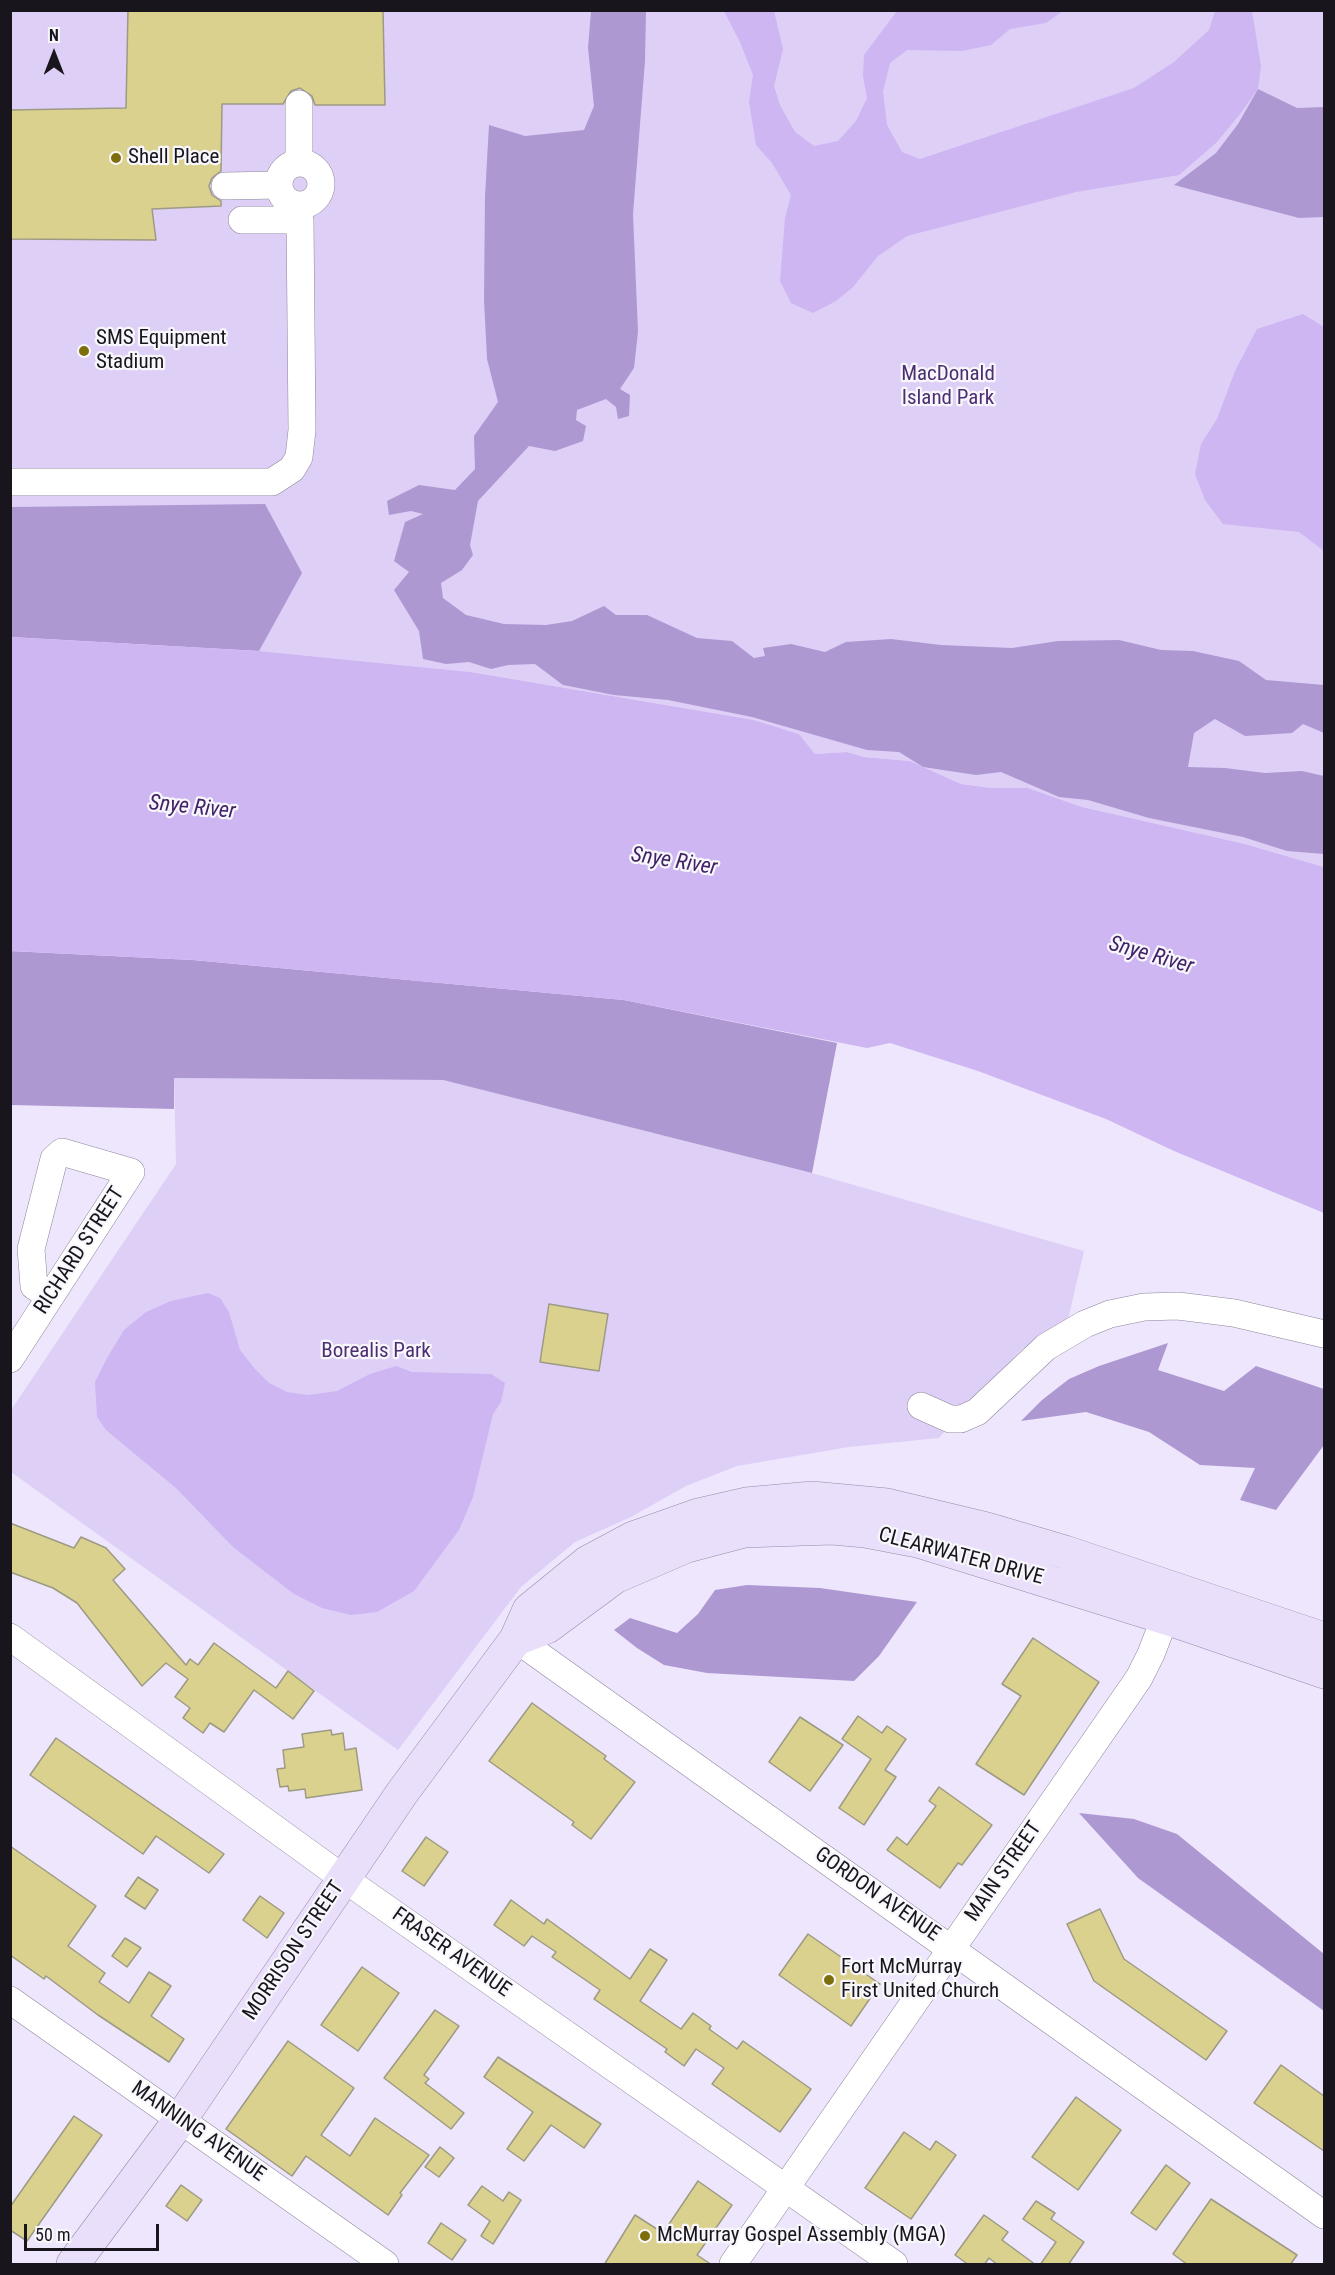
<!DOCTYPE html>
<html>
<head>
<meta charset="utf-8">
<style>
  body { margin:0 }
  #map { position:relative; width:1335px; height:2275px; overflow:hidden; background:#eee6fd; font-family:"Roboto Condensed",sans-serif }
  canvas { display:block }
  .frame { position:absolute; inset:0; border:12px solid #18151d; pointer-events:none }
  .north { position:absolute; left:24px; top:24px; width:60px; height:60px; -webkit-text-stroke:4px #f8f7fb; paint-order:stroke; rotate:0deg; font-size:16px; font-weight:700; line-height:24px; text-align:center; color:#18151d }
  .north::after { content:''; display:block; margin:auto; width:21px; height:27px; background:#18151d; clip-path:polygon(50% 0,100% 100%,50% 72%,0 100%) }
  .scale { position:absolute; left:24px; top:2224px; width:135px; height:27px; box-sizing:border-box; border:3px solid #18151d; border-top:0; padding-left:8px; font-size:18px; line-height:21px; white-space:nowrap; color:#18151d; -webkit-text-stroke:4px #f8f7fb; paint-order:stroke }
</style>
</head>
<body>
<div id="map">
<canvas width="1335" height="2275"></canvas>
<div class="frame"></div>
<div class="north">N</div>
<div class="scale">50 m</div>
</div>
<script>
const c = document.querySelector('canvas').getContext('2d');
c.lineJoin = 'round';
function fillPath(path, color) { c.fillStyle = color; c.fill(path, 'evenodd'); }
const shape = rows => new Path2D(rows.map(r => 'M' + r).join(''));
function trace(path, color, width, dash) { c.strokeStyle = color; c.lineWidth = width; c.lineCap = dash ? 'butt' : 'round'; c.setLineDash(dash || []); c.stroke(path); }
function drawText(font, color, halo, rows, align = 'center') {
  c.font = font + ' "Roboto Condensed",sans-serif'; c.lineWidth = 4.5; c.setLineDash([]); c.textBaseline = 'middle'; c.strokeStyle = halo; c.fillStyle = color; for (const [text, x, y, turn = 0] of rows) {
    c.save(); c.translate(x, y); c.rotate((+turn || 0) * Math.PI / 180); c.textAlign = isNaN(turn) ? turn : align; if (halo) c.strokeText(text, 0, 0); c.fillText(text, 0, 0); c.restore();
  }
}
const green = shape([
  [11,11,1324,11,1324,867,1245,844,1082,807,1028,788,991,788,961,784,910,761,864,757,847,752,815,754,799,734,754,720,471,672,259,651,11,637],
  [174,1078,443,1080,812,1173,1084,1251,1067,1324,1022,1349,975,1397,939,1438,849,1447,737,1466,686,1486,631,1517,575,1542,521,1587,398,1750,11,1472,11,1410,176,1164]
]);
const forest = shape([
  [591,11,646,11,645,61,633,214,638,332,634,368,620,389,630,395,629,416,618,419,616,407,606,399,577,410,576,420,586,426,583,441,555,451,529,446,478,501,470,545,473,555,462,570,441,583,443,598,466,615,504,624,546,625,572,621,604,606,616,615,647,615,697,638,732,641,754,658,765,656,763,648,791,644,825,652,846,642,891,639,941,645,1012,648,1058,641,1119,640,1161,650,1193,651,1239,661,1266,680,1324,685,1324,733,1303,724,1292,733,1245,736,1215,719,1194,733,1188,767,1225,768,1265,773,1302,771,1324,776,1324,854,1287,851,1243,837,1149,818,1088,800,1059,797,1001,772,976,775,923,767,899,752,867,750,752,717,668,700,614,695,563,685,535,664,508,665,491,669,469,662,446,664,423,659,419,631,394,590,409,572,394,561,405,522,423,514,411,511,389,515,387,501,419,485,455,490,475,469,474,436,498,402,487,359,484,300,485,196,489,125,525,136,584,130,594,106,588,48],
  [1258,89,1297,108,1324,107,1324,217,1299,218,1174,185,1216,153,1238,124],
  [265,504,302,573,259,651,11,637,11,507],
  [10,951,193,960,624,1000,837,1043,812,1173,443,1080,174,1078,174,1109,11,1105],
  [1168,1343,1158,1370,1224,1391,1256,1366,1324,1389,1324,1445,1276,1510,1240,1500,1255,1468,1200,1465,1149,1432,1086,1412,1021,1421,1042,1400,1069,1379,1099,1366],
  [747,1585,820,1588,917,1602,879,1656,854,1681,707,1673,664,1665,637,1648,614,1630,630,1618,677,1633,698,1614,715,1590],
  [1079,1813,1134,1819,1177,1834,1324,1954,1324,2011,1138,1878]
]);
const water = shape([
  [724,11,774,11,783,49,774,86,780,105,795,132,814,146,838,141,856,121,867,98,863,76,864,55,897,11,1063,11,1046,23,1010,29,991,45,962,51,907,50,890,63,883,91,887,125,902,152,920,159,1134,88,1174,62,1209,30,1215,11,1252,11,1261,66,1258,89,1240,114,1217,142,1179,175,1076,192,907,236,878,256,853,287,836,301,813,313,791,303,780,281,785,218,791,195,772,163,756,145,749,102,753,75,740,42],
  [1303,314,1324,327,1324,551,1299,532,1223,524,1205,500,1195,474,1201,444,1217,419,1235,371,1257,329],
  [10,637,259,651,471,672,754,720,799,734,815,754,847,752,864,757,910,761,961,784,991,788,1028,788,1082,807,1245,844,1324,867,1324,1213,1174,1151,1106,1119,978,1071,890,1043,867,1048,624,1000,193,960,11,951],
  [208,1293,220,1298,229,1312,240,1350,255,1369,269,1383,287,1392,308,1395,337,1391,370,1374,396,1366,412,1372,491,1374,505,1383,501,1402,493,1414,473,1497,459,1530,414,1591,377,1612,351,1615,322,1608,294,1594,233,1547,176,1488,106,1430,97,1417,95,1382,107,1358,124,1330,146,1312,171,1301]
]);
const building = shape([
  [128,10,383,10,385,105,315,105,312,96,300,88,291,91,283,104,222,104,221,171,212,178,209,186,212,195,221,201,221,206,152,209,156,240,10,239,10,110,126,108,128,10],
  [549,1304,608,1314,599,1371,540,1362,549,1304],
  [10,1523,74,1548,81,1537,106,1548,125,1569,113,1580,186,1665,190,1659,198,1665,214,1643,276,1688,288,1671,314,1691,293,1719,254,1690,224,1732,210,1723,203,1733,183,1718,190,1708,175,1697,188,1679,166,1663,142,1686,77,1603,53,1588,10,1572,10,1523],
  [1033,1638,1099,1682,1024,1795,976,1764,1021,1696,1002,1684,1033,1638],
  [532,1703,606,1756,604,1759,635,1782,591,1839,572,1825,574,1822,489,1761,532,1703],
  [858,1716,882,1733,887,1726,906,1739,885,1770,896,1777,864,1825,839,1808,871,1759,842,1739,858,1716],
  [800,1717,843,1745,810,1791,769,1762,800,1717],
  [331,1730,332,1735,343,1733,345,1750,356,1748,362,1790,306,1798,305,1789,289,1791,288,1786,280,1787,277,1769,285,1768,283,1750,304,1747,302,1734,331,1730],
  [56,1738,224,1854,209,1873,156,1836,143,1854,30,1775,56,1738],
  [939,1787,992,1825,962,1865,958,1863,940,1888,887,1850,897,1837,907,1845,936,1806,929,1801,939,1787],
  [426,1837,448,1852,424,1886,402,1871,426,1837],
  [10,1846,96,1906,68,1946,105,1973,99,1982,129,2003,149,1972,171,1986,151,2016,184,2039,169,2062,98,2015,46,1976,44,1979,10,1955,10,1846],
  [138,1877,158,1890,145,1909,125,1896,138,1877],
  [260,1896,284,1913,267,1938,243,1920,260,1896],
  [511,1900,544,1924,547,1919,630,1979,650,1949,667,1960,640,2001,681,2029,693,2013,711,2026,709,2029,737,2049,743,2041,811,2089,780,2132,712,2084,724,2068,696,2049,684,2066,665,2052,667,2049,594,1999,600,1990,552,1957,556,1952,532,1936,524,1946,494,1925,511,1900],
  [1100,1909,1124,1959,1227,2031,1206,2060,1094,1981,1067,1924,1100,1909],
  [808,1934,880,1984,851,2026,779,1975,808,1934],
  [125,1938,141,1948,127,1967,112,1956,125,1938],
  [362,1967,399,1993,358,2051,321,2025,362,1967],
  [435,2010,459,2026,424,2075,429,2079,425,2083,464,2113,451,2129,384,2078,435,2010],
  [288,2041,354,2088,321,2135,350,2156,375,2118,429,2155,400,2193,402,2195,388,2215,306,2156,292,2176,226,2129,288,2041],
  [498,2057,601,2124,584,2148,551,2125,524,2161,507,2149,533,2112,484,2077,498,2057],
  [1281,2065,1324,2096,1324,2151,1254,2103,1281,2065],
  [1076,2097,1121,2130,1078,2190,1032,2157,1076,2097],
  [74,2116,102,2135,27,2241,10,2230,10,2207,74,2116],
  [904,2132,930,2150,936,2141,956,2155,911,2219,865,2188,904,2132],
  [440,2147,454,2158,439,2177,425,2167,440,2147],
  [1166,2165,1190,2183,1156,2230,1131,2213,1166,2165],
  [698,2181,732,2205,697,2255,712,2265,604,2265,635,2215,663,2233,698,2181],
  [181,2185,202,2200,187,2221,166,2206,181,2185],
  [482,2186,503,2201,509,2192,521,2200,493,2244,481,2236,490,2221,468,2205,482,2186],
  [1211,2199,1297,2255,1290,2265,1188,2265,1173,2254,1211,2199],
  [1036,2201,1055,2213,1051,2219,1084,2242,1068,2265,1040,2265,1056,2242,1023,2219,1036,2201],
  [984,2215,1008,2232,1002,2240,1036,2265,998,2265,989,2258,984,2265,969,2265,955,2255,984,2215],
  [441,2223,466,2240,452,2260,428,2243,441,2223]
]);
const minor = shape([
  [299,104,299,163],
  '279 184a21 21 0 1 1 42 0a21 21 0 1 1-42 0Z',
  [225,186,279,185],
  [10,482,272,482,292,469,299,457,302,430,300,220,242,220],
  [10,1359,131,1172,62,1152,54,1159,31,1249,34,1286,50,1297],
  [921,1406,950,1419,961,1419,977,1412,1046,1347,1085,1324,1110,1314,1144,1307,1178,1306,1234,1313,1324,1334],
  [10,1637,343,1878,894,2264],
  [516,1639,1324,2215],
  [10,2000,385,2264],
  [733,2264,1139,1678,1151,1654,1172,1599]
]);
const major = shape([
  [516,1639,547,1627,615,1577,687,1546,744,1531,832,1528,865,1531,918,1541,1166,1618,1324,1672],
  [73,2264,180,2120,402,1793,516,1639,529,1610,588,1562,633,1538,698,1515,746,1504,812,1498,887,1505,987,1529,1065,1552,1324,1639]
]);
const markers = [
  [116,158,6,"#7b6e0b"],
  [84,351,6,"#7b6e0b"],
  [829,1980,6,"#7b6e0b"],
  [645,2236,6,"#7b6e0b"]
];
const poiNames = [
  ["Shell Place",128,158],
  ["SMS Equipment",96,339],
  ["Stadium",96,363],
  ["Fort McMurray",841,1968],
  ["First United Church",841,1992],
  ["McMurray Gospel Assembly (MGA)",657,2236]
];
const parkNames = [
  ["MacDonald",948,375],
  ["Island Park",948,399],
  ["Borealis Park",376,1352]
];
const streetNames = [
  ["RICHARD STREET",80,1251,-57],
  ["CLEARWATER DRIVE",961,1557,15],
  ["MAIN STREET",1004,1872,-55],
  ["GORDON AVENUE",877,1895,35],
  ["MORRISON STREET",294,1951,-56],
  ["FRASER AVENUE",451,1953,35],
  ["MANNING AVENUE",198,2132,35]
];
const waterNames = [
  ["Snye River",192,808,6],
  ["Snye River",674,862,9],
  ["Snye River",1151,956,16]
];
fillPath(green, '#decff7');
fillPath(forest, '#ae98d2');
fillPath(water, '#cdb6f2');
fillPath(building, '#dbd18e');
trace(building, '#9d9a84', 1.5);
trace(minor, '#8d859a', 28);
trace(major, '#968aab', 34);
trace(minor, '#fff', 27);
trace(major, '#e9dffa', 33);
for (const [x, y, r, color] of markers) { const dot = new Path2D(); dot.arc(x, y, r, 0, 2 * Math.PI); c.fillStyle = color; c.fill(dot); trace(dot, '#f8f7fb', 2); }
drawText('21px', '#18151d', '#f8f7fb', poiNames, 'left');
drawText('21px', '#4d2e74', '#f8f7fb', parkNames);
drawText('21px', '#18151d', '#f8f7fb', streetNames);
drawText('italic 22px', '#432368', '#f8f7fb', waterNames);
</script>
</body>
</html>
